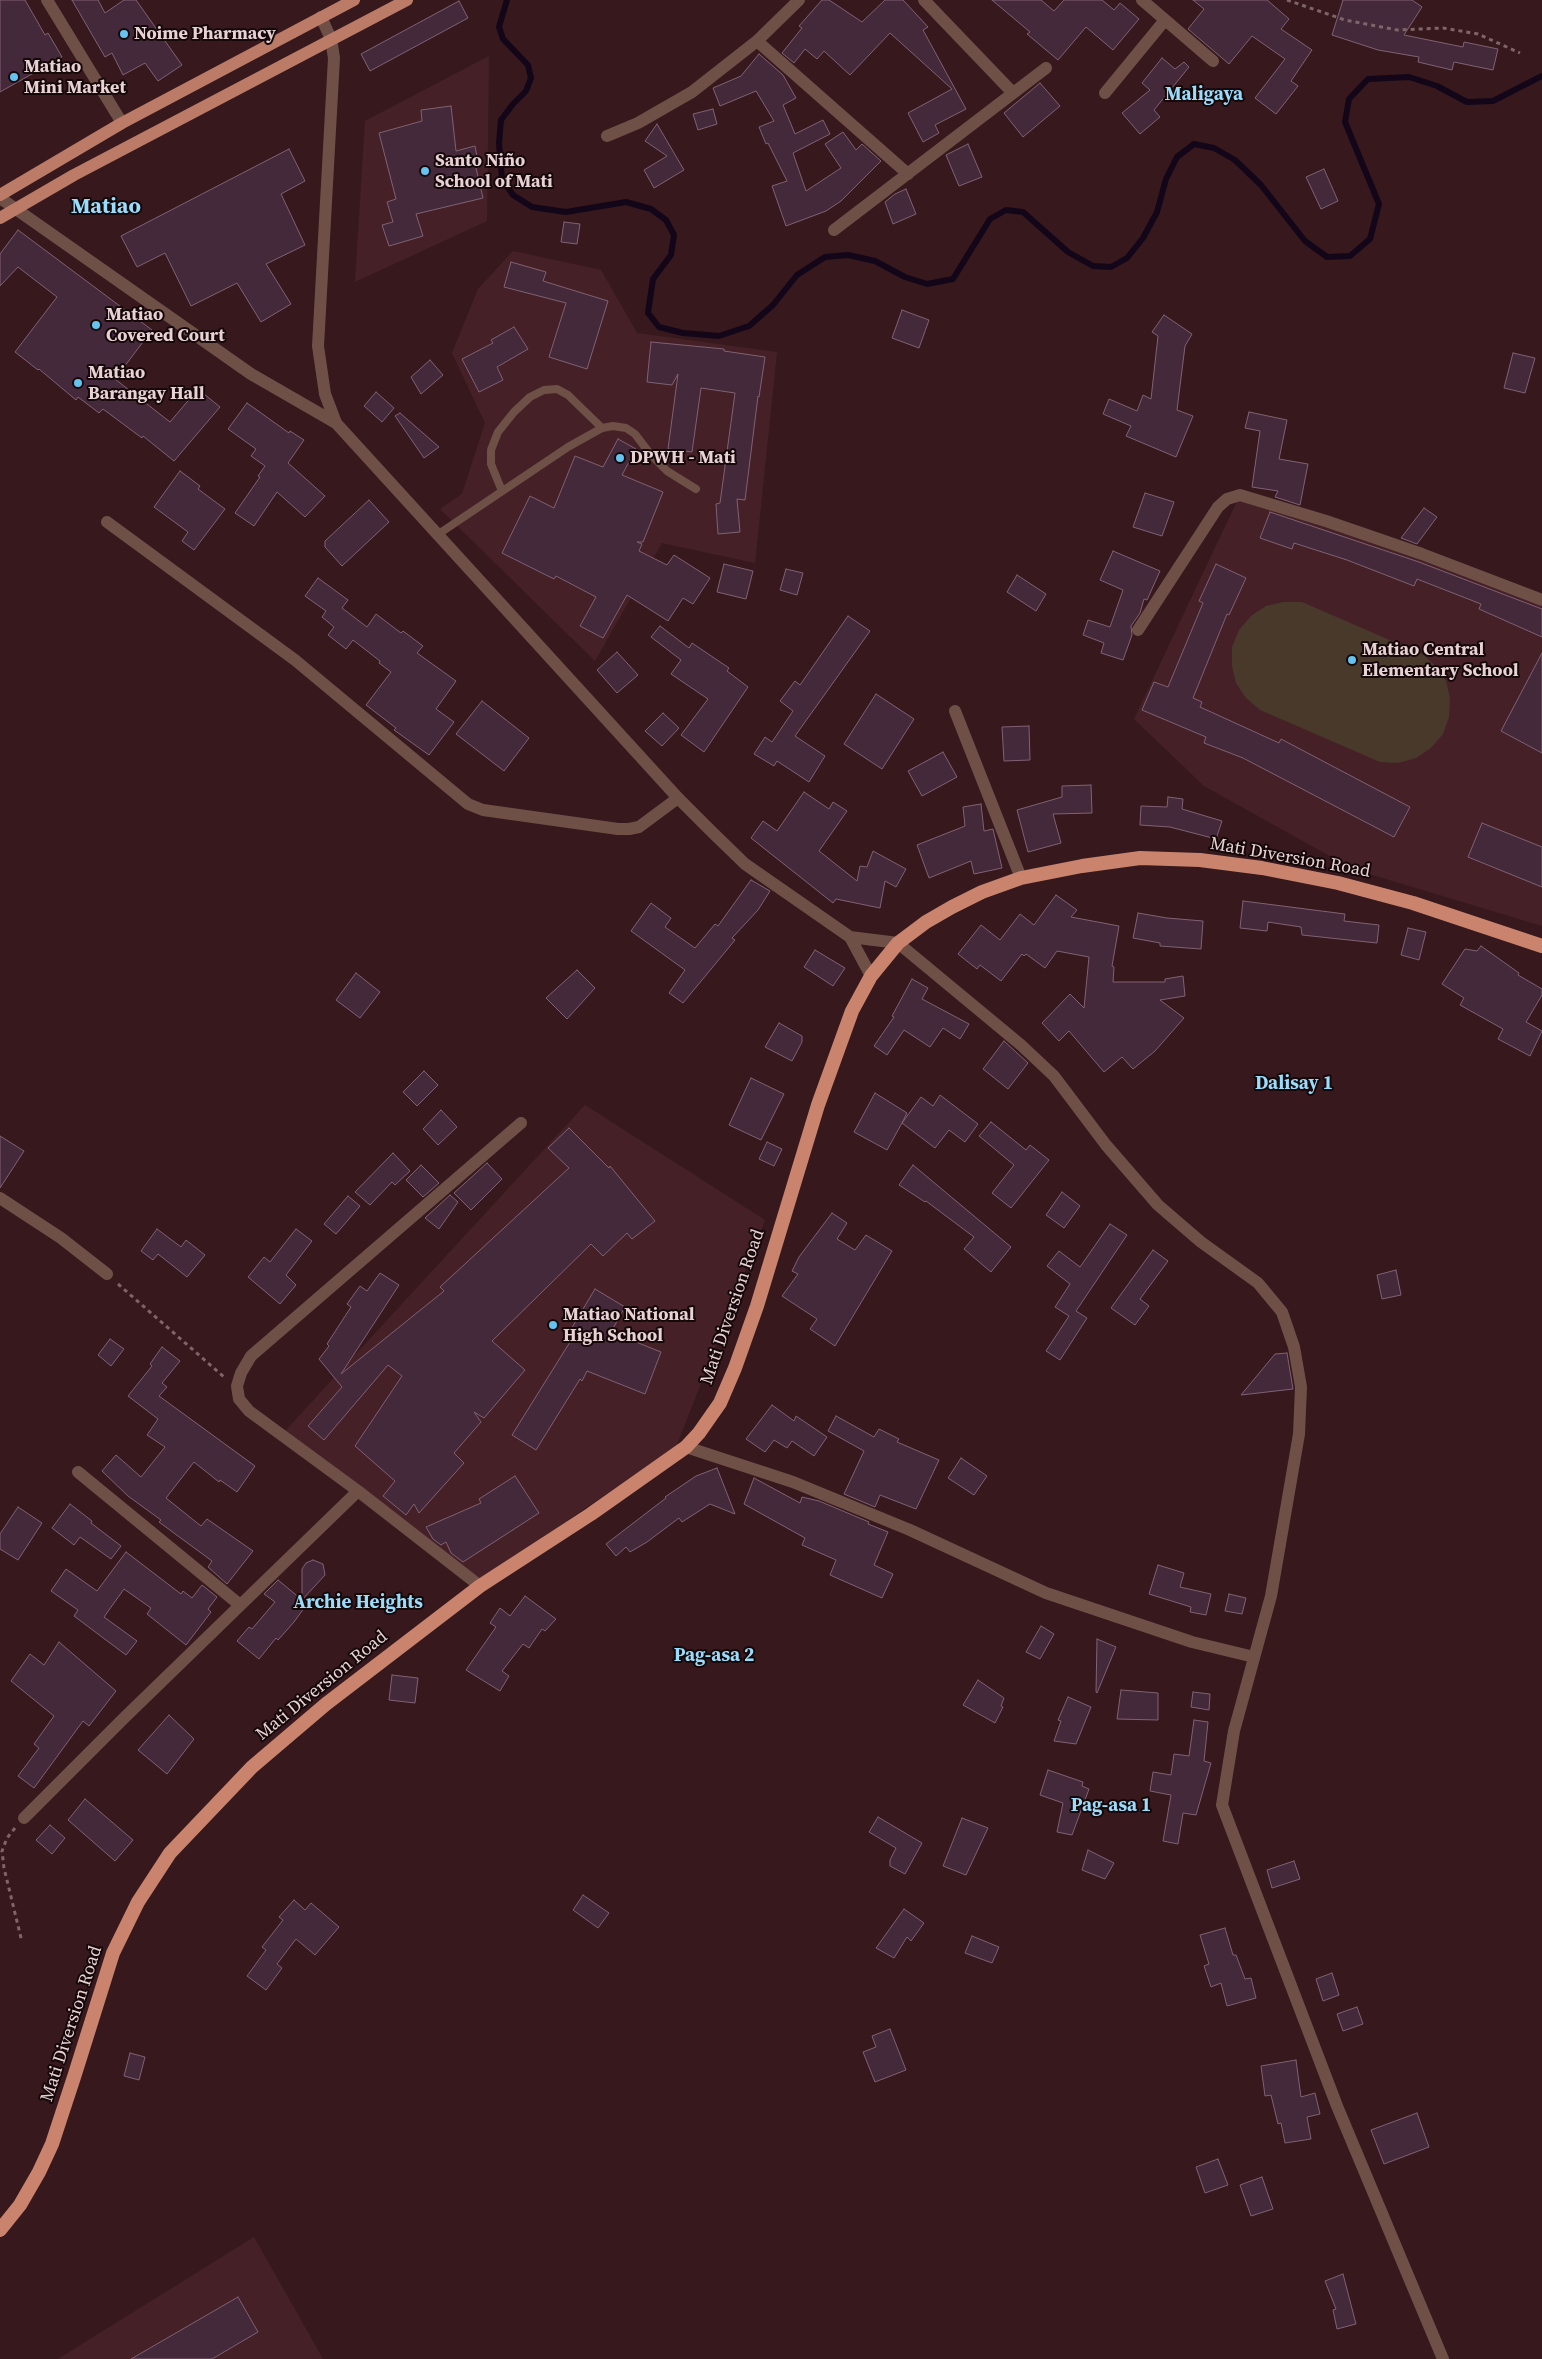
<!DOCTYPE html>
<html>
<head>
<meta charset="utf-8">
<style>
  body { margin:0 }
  canvas { display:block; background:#36181d }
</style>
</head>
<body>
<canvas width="1542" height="2359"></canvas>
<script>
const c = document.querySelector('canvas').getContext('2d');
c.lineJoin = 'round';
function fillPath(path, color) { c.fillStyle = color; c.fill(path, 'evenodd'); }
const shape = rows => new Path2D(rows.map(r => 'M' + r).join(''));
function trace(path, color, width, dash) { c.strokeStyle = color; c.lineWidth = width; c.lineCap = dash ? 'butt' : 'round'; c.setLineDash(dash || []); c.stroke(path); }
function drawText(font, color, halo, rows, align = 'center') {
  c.font = font + ' "Source Serif 4",serif'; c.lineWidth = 4; c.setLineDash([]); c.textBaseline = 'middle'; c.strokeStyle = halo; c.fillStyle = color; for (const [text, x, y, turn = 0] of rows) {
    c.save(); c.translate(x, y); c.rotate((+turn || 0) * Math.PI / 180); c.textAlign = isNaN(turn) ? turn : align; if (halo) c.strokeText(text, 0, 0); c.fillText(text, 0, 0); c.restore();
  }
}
const built = shape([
  [489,56,487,221,355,282,365,121],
  [513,251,601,270,637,333,777,352,755,563,662,543,595,661,440,509,462,494,485,423,452,353,478,289],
  [1239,497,1542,602,1542,926,1353,869,1204,786,1134,719],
  [585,1105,765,1220,676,1447,472,1585,285,1431],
  [254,2237,323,2359,58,2359]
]);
const green = shape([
  [1283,602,1302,602,1422,654,1436,666,1446,681,1450,698,1449,717,1443,734,1431,748,1416,758,1398,763,1380,762,1260,710,1246,698,1236,683,1232,666,1232,647,1239,630,1251,616,1266,606]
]);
const stream = shape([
  [507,0,499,27,503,39,528,65,531,78,526,91,513,104,501,120,499,143,502,179,513,195,532,207,566,212,626,202,651,209,666,220,674,235,671,255,653,279,648,313,659,327,683,333,719,336,749,326,773,305,797,275,825,257,848,255,875,261,905,277,927,284,953,279,990,219,1006,210,1023,212,1068,252,1093,266,1111,267,1127,258,1143,238,1157,212,1166,179,1177,157,1194,144,1214,148,1235,160,1261,185,1305,241,1327,257,1350,256,1370,239,1379,204,1345,122,1349,99,1368,79,1409,77,1437,86,1467,102,1493,101,1542,76]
]);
const building = shape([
  [0,0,25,0,45,35,48,33,62,57,0,92,0,0],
  [72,0,98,0,105,13,124,0,136,0,182,65,158,81,145,63,123,75,112,53,105,57,72,0],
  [822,0,829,0,862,22,885,0,903,0,928,27,923,30,966,109,935,125,939,133,923,142,908,113,952,89,890,33,850,75,824,51,817,59,805,49,794,63,782,53,802,28,799,26,822,0],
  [992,0,1041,0,1054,11,1064,0,1102,0,1114,10,1120,3,1139,19,1113,50,1086,27,1058,60,1027,34,1030,32,992,0],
  [1193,0,1267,0,1289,19,1281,29,1312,50,1291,81,1298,86,1276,114,1255,98,1285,59,1252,36,1229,64,1188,29,1204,9,1193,0],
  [1343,0,1412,0,1422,7,1404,35,1463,47,1464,42,1498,49,1493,70,1454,62,1452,70,1418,62,1419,57,1378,50,1332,35,1343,0],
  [459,1,468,18,370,71,361,54,459,1],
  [759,54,783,75,796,98,783,105,795,134,823,120,830,134,793,153,806,191,841,168,825,144,843,132,856,150,862,144,881,161,841,201,826,211,786,226,772,186,787,181,768,143,766,144,759,127,774,121,756,91,720,106,713,88,741,76,759,54],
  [1162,58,1175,69,1184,62,1189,67,1154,110,1160,117,1140,134,1122,113,1150,90,1142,83,1162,58],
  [1040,83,1060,106,1023,137,1004,113,1040,83],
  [451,106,456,151,475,146,479,167,476,168,483,198,416,214,423,236,389,246,382,225,393,222,387,202,396,199,379,133,422,121,421,110,451,106],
  [713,109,717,124,698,130,693,114,713,109],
  [657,124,684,170,654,188,644,170,667,156,645,141,657,124],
  [968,144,982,177,959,186,946,155,968,144],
  [289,149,305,181,281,194,305,245,266,264,291,304,261,322,237,283,191,306,165,253,137,267,121,236,289,149],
  [1324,169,1338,201,1321,209,1306,177,1324,169],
  [906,189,916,214,893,224,885,202,895,194,906,189],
  [564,222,580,224,577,244,561,242,564,222],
  [18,230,152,330,115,379,170,422,198,389,220,407,174,461,143,436,142,438,103,409,99,413,78,397,76,400,39,369,38,370,15,352,57,297,18,267,0,286,0,254,18,230],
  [511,262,546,272,543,281,608,301,587,369,549,357,566,303,504,287,511,262],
  [902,310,929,320,919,348,892,338,902,310],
  [1164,315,1192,334,1185,346,1177,410,1193,416,1176,457,1126,436,1131,426,1103,414,1109,399,1137,411,1143,395,1151,399,1158,336,1152,332,1164,315],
  [514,327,528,349,497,367,503,380,479,392,462,359,493,343,491,340,514,327],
  [651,342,724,349,724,351,765,357,759,397,758,396,745,500,737,499,740,532,718,534,716,504,720,503,735,393,701,388,692,452,668,449,678,374,672,385,647,382,651,342],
  [1513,353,1535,358,1525,393,1504,388,1513,353],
  [430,360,443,375,421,394,411,377,430,360],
  [376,392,394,408,382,422,364,406,376,392],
  [247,403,289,433,290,431,304,440,288,463,325,496,305,517,277,492,254,526,235,513,260,477,258,476,265,466,251,456,256,449,228,429,247,403],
  [1249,412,1287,420,1279,459,1308,464,1300,505,1275,497,1278,491,1252,487,1260,431,1245,428,1249,412],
  [400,413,439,447,424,458,395,416,400,413],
  [618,439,636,449,622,475,663,492,643,542,637,542,642,544,639,551,667,565,674,555,710,578,693,604,683,598,668,621,627,595,603,638,580,626,596,597,556,576,554,579,502,553,530,496,554,508,575,456,603,467,618,439],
  [180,471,200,486,198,489,225,509,194,550,182,541,188,532,154,507,180,471],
  [1145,493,1174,502,1162,536,1133,527,1145,493],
  [369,500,389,522,342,566,325,547,325,541,369,500],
  [1424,508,1437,517,1417,544,1401,538,1424,508],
  [1270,512,1419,562,1542,609,1542,637,1479,609,1481,604,1417,579,1414,586,1347,560,1294,543,1292,549,1260,538,1270,512],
  [1113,551,1160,571,1147,600,1144,599,1140,613,1131,626,1132,635,1123,660,1101,653,1104,643,1083,635,1088,620,1110,627,1123,590,1100,580,1113,551],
  [724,564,753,571,746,599,717,592,724,564],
  [1216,564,1246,578,1229,615,1227,614,1193,698,1202,702,1200,707,1279,743,1281,739,1410,807,1394,837,1243,758,1204,743,1206,737,1142,710,1154,682,1168,687,1203,603,1199,601,1216,564],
  [786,569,803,573,797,595,780,590,786,569],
  [1017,575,1046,594,1036,611,1007,592,1017,575],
  [318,578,348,600,342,608,367,627,376,614,401,633,403,631,423,646,417,653,456,681,436,709,454,722,429,755,394,730,396,728,366,705,391,672,379,663,380,661,353,640,346,649,328,635,334,627,322,617,326,611,305,596,318,578],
  [848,616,870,631,795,736,825,756,809,782,777,761,774,766,754,754,765,737,772,742,793,711,780,701,795,681,800,685,848,616],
  [660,626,689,648,692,643,729,668,727,671,748,687,704,752,681,735,708,699,671,674,681,660,651,637,660,626],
  [617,652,638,675,617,693,597,670,617,652],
  [1542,653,1542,753,1501,731,1542,653],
  [876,694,914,719,882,769,844,744,876,694],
  [482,701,529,738,504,771,456,734,482,701],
  [663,713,679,728,662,746,645,731,663,713],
  [1029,726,1030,760,1004,761,1002,727,1029,726],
  [943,752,957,777,922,796,908,771,943,752],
  [1091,785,1092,813,1053,814,1061,843,1028,852,1017,810,1062,797,1062,786,1091,785],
  [804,792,829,809,833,802,847,811,819,851,857,881,860,866,867,867,873,851,906,869,896,887,885,881,880,908,836,899,833,903,751,838,763,821,777,831,804,792],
  [1168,797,1183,799,1182,809,1222,821,1216,839,1170,827,1140,825,1141,806,1167,807,1168,797],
  [981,804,984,831,993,829,1002,868,974,874,971,861,929,878,917,845,965,826,963,807,981,804],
  [1482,823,1542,847,1542,887,1468,857,1482,823],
  [751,880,770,891,758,910,732,938,735,940,683,1003,669,993,685,970,631,931,651,903,671,918,665,927,695,948,715,924,718,926,751,880],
  [1056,895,1077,910,1071,917,1119,926,1112,966,1114,967,1113,982,1165,982,1165,979,1183,976,1185,996,1160,1000,1184,1018,1155,1051,1133,1069,1122,1057,1104,1072,1069,1031,1059,1041,1042,1023,1070,994,1084,1008,1089,957,1057,951,1045,968,1026,954,1024,956,1022,954,1001,981,980,965,977,969,958,954,981,925,1000,940,1020,914,1034,925,1056,895],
  [1243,901,1345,914,1344,921,1379,925,1377,943,1302,935,1301,927,1268,922,1267,931,1240,928,1243,901],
  [1138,913,1167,918,1203,921,1201,949,1160,946,1160,943,1133,938,1138,913],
  [1408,928,1426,932,1419,960,1401,955,1408,928],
  [1481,946,1519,973,1518,975,1542,989,1542,995,1526,1022,1542,1031,1530,1056,1498,1039,1503,1029,1460,1005,1464,998,1442,984,1465,949,1477,951,1481,946],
  [815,950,845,968,833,986,804,967,815,950],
  [577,970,595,988,567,1019,546,998,577,970],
  [356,973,380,992,360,1018,336,1000,356,973],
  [912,979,928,988,922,999,969,1024,960,1039,943,1028,930,1047,904,1030,887,1055,874,1046,894,1017,892,1016,912,979],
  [779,1023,802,1036,802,1042,792,1061,765,1047,779,1023],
  [1004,1041,1028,1063,1008,1089,983,1069,1004,1041],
  [424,1071,438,1085,417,1106,403,1092,424,1071],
  [751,1078,784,1094,761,1140,729,1125,751,1078],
  [875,1093,907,1113,902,1123,921,1097,933,1106,940,1095,978,1124,965,1142,949,1130,935,1148,902,1123,887,1150,854,1132,875,1093],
  [441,1110,457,1127,438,1145,423,1129,441,1110],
  [991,1122,1026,1150,1030,1145,1049,1160,1011,1208,992,1193,1014,1165,979,1136,991,1122],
  [569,1128,609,1168,610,1166,655,1221,632,1239,627,1233,603,1256,591,1244,492,1341,525,1370,484,1418,474,1412,481,1422,454,1453,464,1463,419,1513,414,1504,406,1515,383,1496,395,1481,355,1446,402,1376,388,1365,324,1440,308,1426,342,1387,319,1359,329,1346,327,1344,351,1307,347,1304,360,1286,367,1291,380,1273,399,1285,341,1374,444,1291,440,1287,569,1168,548,1148,569,1128],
  [0,1136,24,1151,0,1188,0,1136],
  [767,1142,782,1149,774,1166,759,1159,767,1142],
  [393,1153,410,1171,395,1185,392,1182,370,1205,355,1192,393,1153],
  [487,1163,502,1179,471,1210,454,1193,487,1163],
  [421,1165,439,1183,423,1197,406,1180,421,1165],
  [913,1165,1011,1247,991,1272,964,1249,974,1237,926,1201,925,1202,899,1185,913,1165],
  [1062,1192,1080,1206,1064,1228,1046,1215,1062,1192],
  [450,1195,458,1202,439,1229,425,1218,450,1195],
  [348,1196,360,1206,336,1234,324,1224,348,1196],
  [832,1213,847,1223,837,1239,855,1250,866,1235,892,1251,835,1346,810,1329,817,1319,782,1296,798,1274,792,1271,799,1257,832,1213],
  [1110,1224,1127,1235,1076,1311,1087,1318,1060,1360,1046,1351,1069,1316,1055,1307,1070,1284,1047,1266,1059,1251,1080,1267,1110,1224],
  [157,1229,181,1247,186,1240,205,1255,187,1277,158,1254,153,1260,141,1251,157,1229],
  [296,1229,312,1241,286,1275,296,1285,280,1304,248,1277,264,1257,270,1262,296,1229],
  [1153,1250,1168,1261,1140,1299,1149,1306,1135,1325,1111,1308,1153,1250],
  [1396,1270,1401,1295,1382,1299,1377,1275,1396,1270],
  [595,1289,625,1307,611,1332,661,1352,645,1394,587,1371,582,1381,580,1379,536,1450,512,1435,575,1334,570,1331,595,1289],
  [110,1339,124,1349,111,1366,98,1355,110,1339],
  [162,1347,180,1361,162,1383,167,1387,159,1396,255,1466,237,1492,220,1480,219,1482,194,1462,166,1498,201,1526,207,1519,253,1551,227,1584,208,1567,212,1561,159,1522,161,1520,128,1496,102,1471,116,1455,141,1477,165,1447,147,1435,158,1419,128,1396,152,1366,150,1364,162,1347],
  [1287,1353,1293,1389,1241,1395,1275,1354,1287,1353],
  [772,1405,794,1421,796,1416,827,1437,814,1456,792,1441,787,1448,774,1440,765,1452,746,1439,772,1405],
  [836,1416,874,1437,879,1429,899,1439,897,1442,939,1460,916,1509,880,1495,875,1507,844,1494,864,1451,828,1431,836,1416],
  [961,1458,987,1476,974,1495,948,1478,961,1458],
  [717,1468,735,1514,710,1504,682,1522,679,1518,647,1542,630,1552,626,1547,616,1556,606,1544,666,1498,665,1497,696,1476,717,1468],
  [515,1476,539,1513,463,1562,451,1553,446,1542,441,1545,433,1539,426,1527,481,1503,479,1499,515,1476],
  [754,1478,800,1503,802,1497,819,1501,869,1522,868,1524,888,1532,874,1565,893,1574,882,1598,830,1575,836,1560,802,1545,805,1538,744,1504,754,1478],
  [70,1504,92,1521,91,1523,121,1546,111,1559,80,1537,74,1545,52,1528,70,1504],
  [18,1507,42,1523,18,1560,0,1549,0,1534,18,1507],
  [126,1552,181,1594,183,1591,192,1598,202,1585,217,1597,208,1609,211,1612,186,1645,147,1614,151,1608,124,1589,104,1617,137,1641,126,1655,74,1616,78,1610,51,1591,66,1569,97,1591,126,1552],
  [313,1560,323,1564,325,1575,302,1600,302,1569,306,1563,313,1560],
  [1158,1565,1184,1573,1180,1587,1211,1594,1206,1615,1190,1612,1191,1607,1149,1594,1158,1565],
  [278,1580,307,1604,294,1622,278,1640,276,1638,259,1659,237,1641,249,1627,252,1629,275,1602,264,1594,278,1580],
  [1229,1594,1246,1598,1242,1614,1225,1611,1229,1594],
  [525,1596,556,1619,545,1631,542,1629,529,1648,523,1644,502,1671,509,1676,500,1691,466,1670,496,1627,490,1623,500,1608,510,1616,525,1596],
  [1041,1626,1054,1634,1040,1659,1026,1652,1041,1626],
  [1097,1639,1116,1647,1097,1693,1096,1692,1097,1639],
  [59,1642,116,1691,89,1726,83,1721,34,1788,18,1776,39,1748,34,1744,54,1716,11,1681,30,1654,44,1665,59,1642],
  [392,1675,418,1678,415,1703,389,1700,392,1675],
  [978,1680,1004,1698,1001,1706,1003,1707,995,1723,963,1705,978,1680],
  [1121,1690,1158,1693,1158,1720,1117,1719,1121,1690],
  [1193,1692,1210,1694,1209,1710,1191,1707,1193,1692],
  [1068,1697,1091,1707,1076,1744,1054,1741,1061,1721,1058,1720,1068,1697],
  [169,1715,194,1739,167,1774,138,1750,169,1715],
  [1194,1720,1208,1722,1204,1761,1211,1763,1196,1815,1183,1813,1178,1844,1163,1841,1171,1795,1150,1791,1153,1772,1171,1775,1174,1754,1189,1756,1194,1720],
  [1048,1770,1083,1782,1082,1786,1089,1789,1072,1835,1057,1832,1063,1803,1040,1795,1048,1770],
  [85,1799,133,1840,115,1861,68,1820,85,1799],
  [878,1817,922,1843,905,1874,890,1866,890,1860,896,1848,869,1832,878,1817],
  [962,1818,988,1828,966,1875,943,1866,962,1818],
  [50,1825,65,1838,52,1854,36,1840,50,1825],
  [1088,1850,1114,1863,1105,1879,1082,1870,1088,1850],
  [1294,1861,1300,1879,1272,1888,1267,1870,1294,1861],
  [583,1895,609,1913,598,1928,573,1910,583,1895],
  [294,1900,305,1910,311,1903,339,1927,315,1955,296,1939,277,1964,282,1968,266,1990,247,1976,266,1950,262,1947,283,1920,279,1917,294,1900],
  [904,1909,924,1923,911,1941,907,1937,894,1958,876,1948,904,1909],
  [1225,1928,1233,1955,1236,1955,1245,1979,1251,1978,1256,1998,1227,2006,1221,1983,1211,1987,1204,1966,1209,1964,1200,1935,1225,1928],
  [972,1936,999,1947,992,1963,965,1953,972,1936],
  [1332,1973,1339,1995,1323,2001,1316,1979,1332,1973],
  [1357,2007,1363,2024,1343,2031,1337,2014,1357,2007],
  [890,2029,906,2070,875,2082,863,2052,876,2047,872,2036,890,2029],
  [130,2053,145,2057,139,2080,124,2076,130,2053],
  [1296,2060,1301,2097,1315,2093,1320,2114,1307,2117,1311,2139,1285,2143,1281,2123,1278,2124,1271,2095,1265,2096,1261,2066,1296,2060],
  [1417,2113,1429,2147,1384,2164,1371,2130,1417,2113],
  [1218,2159,1228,2185,1205,2193,1196,2167,1218,2159],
  [1262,2177,1273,2209,1251,2216,1240,2185,1262,2177],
  [1343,2274,1356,2324,1337,2329,1333,2310,1336,2309,1325,2281,1343,2274],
  [238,2297,258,2332,212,2359,131,2359,238,2297]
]);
const path = shape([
  [1287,0,1345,20,1397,30,1443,28,1478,34,1520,53],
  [118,1284,224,1377],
  [15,1828,7,1838,2,1851,4,1868,22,1942]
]);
const service = shape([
  [502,491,491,464,491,450,498,432,514,412,530,397,544,390,557,389,568,395,602,428],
  [437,535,568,447,602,428,613,426,626,428,635,434,651,455,667,471,696,489]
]);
const minor = shape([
  [47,0,122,123],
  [924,0,1013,93],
  [1142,0,1213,61],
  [757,41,908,174],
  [1105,93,1165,20],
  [607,136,638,123,692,92,757,41,799,0],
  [834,230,1046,68],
  [107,522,295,660,468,804,483,810,618,829,629,829,639,827,678,798],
  [1138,630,1218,507,1227,499,1240,495,1326,521,1422,554,1542,600],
  [955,711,1021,878],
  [0,1198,61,1238,107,1274],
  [686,1447,793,1482,910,1530,1046,1593,1192,1642,1254,1657],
  [78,1472,240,1605],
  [480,1586,358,1491,249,1411,239,1399,237,1386,241,1373,251,1356,521,1123],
  [24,1818,123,1719,358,1491]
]);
const tertiary = shape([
  [321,17,331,39,334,58,318,346,325,394,336,423,678,798,711,831,745,864,850,937,898,943,1021,1045,1054,1076,1106,1145,1158,1205,1201,1242,1258,1283,1282,1312,1294,1347,1301,1387,1299,1434,1271,1596,1234,1731,1222,1805,1337,2106,1443,2359],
  [0,198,251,374,336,423],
  [850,937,871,976]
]);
const primary = shape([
  [0,195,122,123,354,0],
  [0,218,74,175,407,0]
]);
const trunk = shape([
  [0,2230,20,2205,39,2172,52,2144,75,2074,113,1953,138,1902,170,1853,252,1767,326,1704,480,1586,591,1514,686,1447,699,1433,720,1403,735,1368,757,1306,818,1105,852,1011,871,976,898,943,926,922,952,907,982,892,1021,878,1082,866,1140,858,1200,860,1262,868,1338,883,1413,903,1542,946]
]);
const markers = [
  [124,34,5,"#65c4ef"],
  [14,77,5,"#65c4ef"],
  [425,171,5,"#65c4ef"],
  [96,325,5,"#65c4ef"],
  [78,383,5,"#65c4ef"],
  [620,458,5,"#65c4ef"],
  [1352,660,5,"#65c4ef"],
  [553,1325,5,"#65c4ef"]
];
const poiNames = [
  ["Noime Pharmacy",134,34],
  ["Matiao",24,67],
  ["Mini Market",24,88],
  ["Santo Niño",435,161],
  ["School of Mati",435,182],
  ["Matiao",106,315],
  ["Covered Court",106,336],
  ["Matiao",88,373],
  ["Barangay Hall",88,394],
  ["DPWH - Mati",630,458],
  ["Matiao Central",1362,650],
  ["Elementary School",1362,671],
  ["Matiao National",563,1315],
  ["High School",563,1336]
];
const streetNames = [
  ["Mati Diversion Road",1290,858,10],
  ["Mati Diversion Road",733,1307,-71],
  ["Mati Diversion Road",322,1686,-39],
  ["Mati Diversion Road",72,2024,-72]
];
const neighbourhoodNames = [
  ["Maligaya",1204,95],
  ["Dalisay 1",1294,1084],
  ["Archie Heights",358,1603],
  ["Pag-asa 2",714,1656],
  ["Pag-asa 1",1111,1806]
];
const districtNames = [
  ["Matiao",106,207]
];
fillPath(built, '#452127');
fillPath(green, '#48392a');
trace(stream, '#120618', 6);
fillPath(building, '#44293a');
trace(building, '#806173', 1);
trace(path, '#7f6468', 3, [4, 4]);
trace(service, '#6f5046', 8);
trace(minor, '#6f5046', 12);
trace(tertiary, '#6f5046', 12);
trace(primary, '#bb7b67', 12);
trace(trunk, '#ca846e', 14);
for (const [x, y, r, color] of markers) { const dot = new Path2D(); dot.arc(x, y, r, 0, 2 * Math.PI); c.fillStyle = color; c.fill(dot); trace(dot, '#150809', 2); }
drawText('bold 18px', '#e8d2d5', '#150809', poiNames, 'left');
drawText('18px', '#e8d2d5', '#150809', streetNames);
drawText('bold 19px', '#9adcfc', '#150809', neighbourhoodNames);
drawText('bold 22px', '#9adcfc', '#150809', districtNames);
</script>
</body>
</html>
